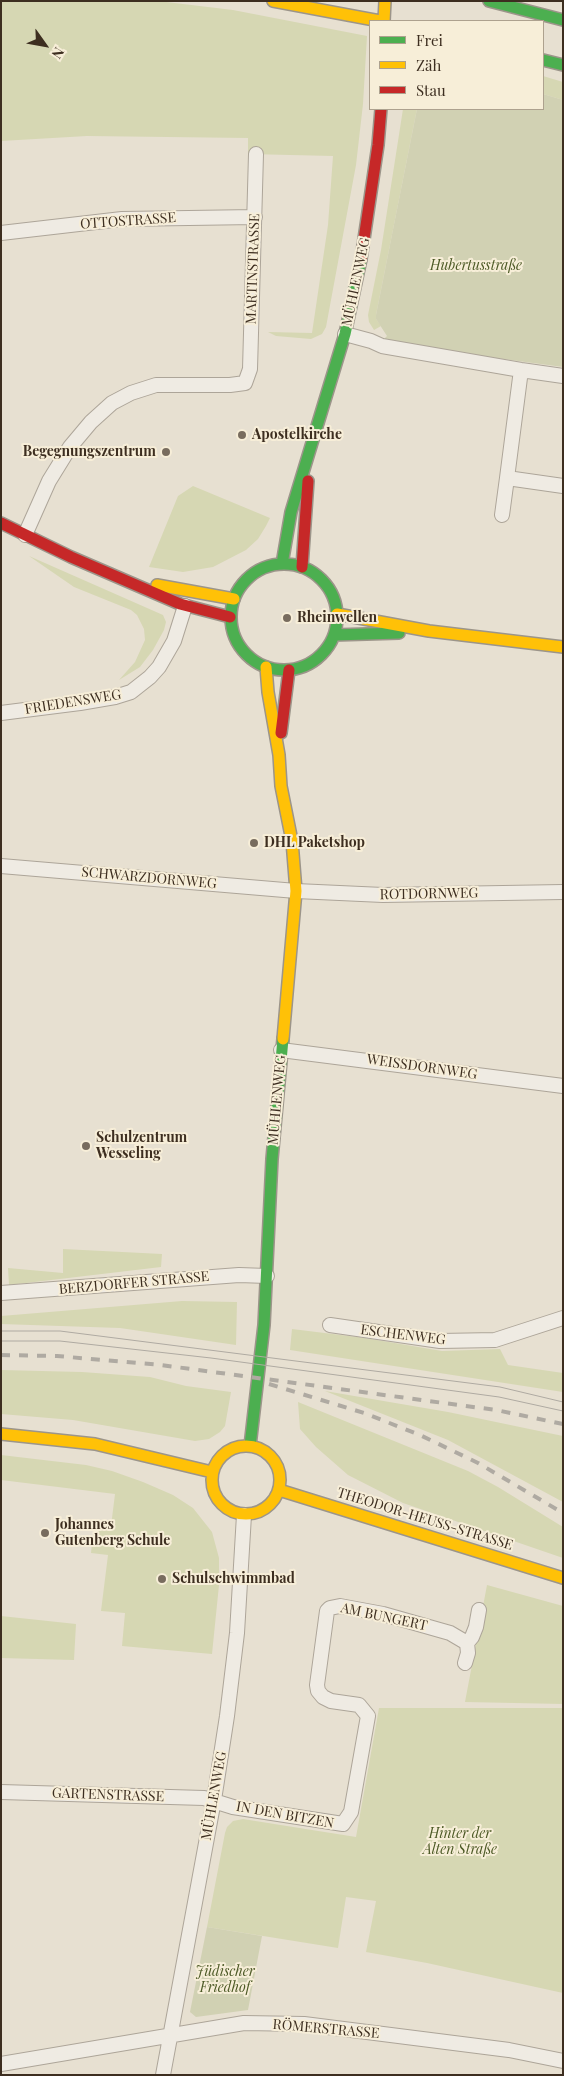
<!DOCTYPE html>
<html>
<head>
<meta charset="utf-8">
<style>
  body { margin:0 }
  #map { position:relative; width:564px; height:2076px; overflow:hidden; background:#e7e0d1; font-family:"Playfair Display",serif }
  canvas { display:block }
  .frame { position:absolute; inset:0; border:2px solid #3d2e20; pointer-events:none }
  .legend { position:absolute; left:369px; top:20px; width:175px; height:90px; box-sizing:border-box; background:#f7eed8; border:1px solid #ada18e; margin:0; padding:6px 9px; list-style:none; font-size:15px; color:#3d2e20 }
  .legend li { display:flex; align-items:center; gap:10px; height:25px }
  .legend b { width:25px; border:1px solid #ada18e }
  .north { position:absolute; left:20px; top:20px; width:50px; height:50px; -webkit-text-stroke:4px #f7eed8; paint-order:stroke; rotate:122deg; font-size:14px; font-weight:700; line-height:20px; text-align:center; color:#3d2e20 }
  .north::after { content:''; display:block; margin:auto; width:18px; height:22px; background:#3d2e20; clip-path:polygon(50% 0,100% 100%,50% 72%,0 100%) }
</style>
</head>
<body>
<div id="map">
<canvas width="564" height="2076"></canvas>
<div class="frame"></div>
<ul class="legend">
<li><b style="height:6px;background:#4caf50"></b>Frei</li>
<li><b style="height:6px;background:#ffc107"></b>Zäh</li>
<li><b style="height:6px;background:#c62828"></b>Stau</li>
</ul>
<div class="north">N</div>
</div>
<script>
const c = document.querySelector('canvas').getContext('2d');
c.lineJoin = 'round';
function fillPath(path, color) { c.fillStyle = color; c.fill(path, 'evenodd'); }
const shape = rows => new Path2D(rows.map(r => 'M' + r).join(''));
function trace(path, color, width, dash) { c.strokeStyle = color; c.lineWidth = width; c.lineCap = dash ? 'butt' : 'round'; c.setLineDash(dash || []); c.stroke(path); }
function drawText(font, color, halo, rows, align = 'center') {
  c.font = font + ' "Playfair Display",serif'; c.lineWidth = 4; c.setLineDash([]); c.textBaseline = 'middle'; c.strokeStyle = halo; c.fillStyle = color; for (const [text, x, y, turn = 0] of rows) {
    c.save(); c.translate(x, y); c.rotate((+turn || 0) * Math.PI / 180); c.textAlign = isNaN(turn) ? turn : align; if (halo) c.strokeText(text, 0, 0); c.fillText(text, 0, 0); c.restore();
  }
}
const green = shape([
  [1,1,158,1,233,10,367,36,363,104,356,165,326,327,322,334,311,339,276,336,268,332,312,333,328,225,333,156,248,154,248,138,87,136,1,141],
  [543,76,563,82,563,100,543,94],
  [403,109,417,109,376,315,376,319,381,326,374,330,369,322,368,315,381,250],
  [193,486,270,518,266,526,258,539,246,550,213,567,183,572,149,567,178,496],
  [29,556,163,615,166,622,164,630,153,650,140,667,119,680,135,662,145,640,144,629,137,615,131,610,74,587],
  [63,1249,162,1254,161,1267,9,1285,8,1268,63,1273],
  [182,1301,237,1302,236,1345,120,1328,1,1324,1,1316],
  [292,1329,365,1338,442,1351,500,1349,508,1365,563,1373,563,1392,290,1350],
  [1,1370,82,1372,150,1377,186,1386,231,1392,225,1426,220,1432,209,1439,195,1441,73,1420,1,1414],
  [325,1391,448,1412,563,1436,563,1502,448,1440],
  [298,1402,468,1471,498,1487,563,1527,563,1558,403,1503,348,1475,316,1447,300,1429],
  [1,1455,86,1465,112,1471,143,1482,173,1495,193,1508,212,1532,219,1558,219,1585,212,1654,122,1646,125,1613,101,1611,108,1555,91,1553,94,1524,111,1526,115,1494,1,1480],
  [487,1585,563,1606,563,1704,465,1702],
  [1,1616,76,1624,74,1660,1,1658],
  [379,1708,563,1708,563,1993,427,1963,366,1952,376,1901,346,1897,338,1948,207,1927,225,1833,227,1827,233,1821,243,1819,356,1837]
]);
const cemetery = shape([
  [543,94,563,100,563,367,384,343,383,340,387,336,376,319,376,315,417,109,543,109],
  [207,1927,262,1936,248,2010,196,2017,190,2012]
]);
const street = shape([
  [1,233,122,219,255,217],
  [345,334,371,341,382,346,521,370,563,376],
  [521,370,507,478,563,486],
  [502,515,507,478],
  [25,535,49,481,70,447,91,422,112,403,131,393,156,385,230,385,245,383,250,369,256,154],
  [1,713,80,703,115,697,131,692,150,677,159,667,174,641,185,606],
  [1,866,296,891,383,895,563,892],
  [281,1050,563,1086],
  [1,1293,239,1275,267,1276],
  [330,1325,440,1341,495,1340,563,1318],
  [467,1643,472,1637,476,1627,479,1610],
  [1,1792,204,1798,233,1807,343,1824,351,1812,368,1716,359,1705,331,1701,323,1697,318,1691,317,1685,327,1611,330,1608,340,1606,383,1614,450,1633,467,1643,468,1653,465,1663],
  [1,2064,244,2023,304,2024,509,2050,563,2061],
  [163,2075,214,1800,227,1716,237,1633,244,1515]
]);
const fast = shape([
  [489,1,563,20],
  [543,60,563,65],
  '231 617a53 53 0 1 1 106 0a53 53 0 1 1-106 0Z',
  [282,564,291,512,345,334,361,259],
  [334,635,399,633],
  [250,1446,264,1325,272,1159,283,1039]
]);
const slow = shape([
  [273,1,380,21],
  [384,21,385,1],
  [157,585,234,599],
  [337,614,429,631,563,647],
  [266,667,268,692,279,755,281,786,292,841,296,891,283,1039],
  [1,1434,95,1444,212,1472],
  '212 1480a34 34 0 1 1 68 0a34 34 0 1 1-68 0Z',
  [279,1490,563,1578]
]);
const jam = shape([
  [361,259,378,145,381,109],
  [1,523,71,557,180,604,230,617],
  [302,567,308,481],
  [281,733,289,670]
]);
const tram = shape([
  [1,1331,60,1331,500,1387,563,1402],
  [1,1341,60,1341,211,1358,499,1397,563,1411]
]);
const rail = shape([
  [1,1355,57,1356,161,1365,496,1410,563,1424],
  [269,1384,364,1413,420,1435,478,1463,563,1513]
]);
const markers = [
  [242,435,5,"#786c5e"],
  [166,452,5,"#786c5e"],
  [287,618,5,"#786c5e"],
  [254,843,5,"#786c5e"],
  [86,1146,5,"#786c5e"],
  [45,1533,5,"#786c5e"],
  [162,1579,5,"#786c5e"]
];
const streetNames = [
  ["OTTOSTRASSE",128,221,-4],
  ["MARTINSTRASSE",253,269,-88],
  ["MÜHLENWEG",356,282,-78],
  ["FRIEDENSWEG",73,702,-9],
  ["SCHWARZDORNWEG",149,878,5],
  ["ROTDORNWEG",429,894,-1],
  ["WEISSDORNWEG",422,1067,8],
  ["MÜHLENWEG",277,1100,-85],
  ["BERZDORFER STRASSE",134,1283,-5],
  ["ESCHENWEG",403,1335,7],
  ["THEODOR-HEUSS-STRASSE",425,1519,17],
  ["AM BUNGERT",384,1617,12],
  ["GARTENSTRASSE",108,1795,2],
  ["MÜHLENWEG",214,1796,-80],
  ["IN DEN BITZEN",285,1815,10],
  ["RÖMERSTRASSE",326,2029,5]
];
const parkNames = [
  ["Hubertusstraße",476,266],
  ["Hinter der",460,1834],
  ["Alten Straße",460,1850],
  ["Jüdischer",225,1972],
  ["Friedhof",225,1988]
];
const poiNames = [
  ["Apostelkirche",252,435],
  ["Begegnungszentrum",156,452,"right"],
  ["Rheinwellen",297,618],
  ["DHL Paketshop",264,843],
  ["Schulzentrum",96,1138],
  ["Wesseling",96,1154],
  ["Johannes",55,1525],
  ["Gutenberg Schule",55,1541],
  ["Schulschwimmbad",172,1579]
];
fillPath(green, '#d6d7b3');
fillPath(cemetery, '#d1d1b3');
trace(street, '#ada599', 16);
trace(fast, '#9c958a', 14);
trace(slow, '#9c958a', 14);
trace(jam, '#9c958a', 14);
trace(street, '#efebe3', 14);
trace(fast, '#4caf50', 11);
trace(slow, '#ffc107', 11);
trace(jam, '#c62828', 11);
trace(tram, '#afaaa2', 1);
trace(rail, '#afaaa2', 4, [9, 9]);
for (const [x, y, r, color] of markers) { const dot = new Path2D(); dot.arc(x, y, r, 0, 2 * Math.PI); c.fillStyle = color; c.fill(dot); trace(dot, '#f7eed8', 2); }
drawText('14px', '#3d2e20', '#f7eed8', streetNames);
drawText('italic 14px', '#4d5a26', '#f7eed8', parkNames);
drawText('bold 14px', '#3d2e20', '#f7eed8', poiNames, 'left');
</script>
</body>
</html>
